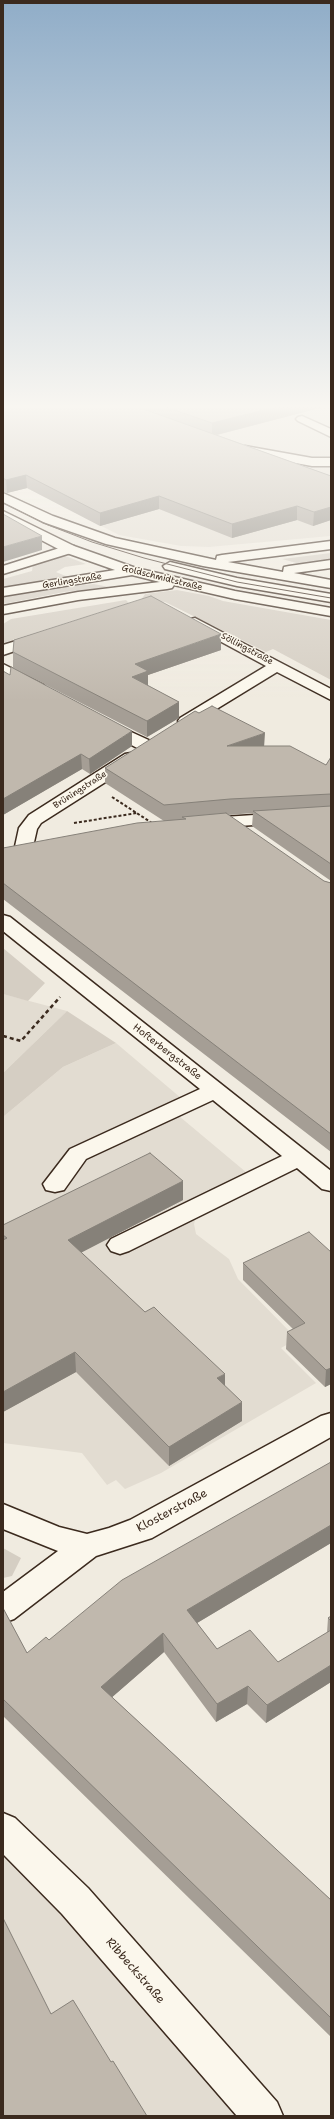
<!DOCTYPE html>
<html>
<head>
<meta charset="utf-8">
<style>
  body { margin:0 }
  #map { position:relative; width:334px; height:2119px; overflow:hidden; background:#f0ebe0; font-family:"Shantell Sans",sans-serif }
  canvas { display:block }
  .frame { position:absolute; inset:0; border:4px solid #3b2a1e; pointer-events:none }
</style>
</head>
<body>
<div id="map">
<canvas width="334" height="2119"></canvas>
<div class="frame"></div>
</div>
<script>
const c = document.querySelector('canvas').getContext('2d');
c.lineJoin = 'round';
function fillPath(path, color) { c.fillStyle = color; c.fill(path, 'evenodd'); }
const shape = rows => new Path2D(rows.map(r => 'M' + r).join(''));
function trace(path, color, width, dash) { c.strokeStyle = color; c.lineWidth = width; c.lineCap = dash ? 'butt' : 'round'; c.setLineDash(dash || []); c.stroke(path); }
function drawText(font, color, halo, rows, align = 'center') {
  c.font = font + ' "Shantell Sans",sans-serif'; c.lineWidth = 3; c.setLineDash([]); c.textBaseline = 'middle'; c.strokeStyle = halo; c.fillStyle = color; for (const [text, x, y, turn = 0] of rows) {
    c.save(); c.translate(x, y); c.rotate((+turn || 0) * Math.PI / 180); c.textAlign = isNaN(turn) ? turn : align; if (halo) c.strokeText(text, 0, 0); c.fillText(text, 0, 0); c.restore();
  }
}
const built = shape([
  [3,405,331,405,331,536,209,547,181,546,119,535,3,476],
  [3,994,67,1011,3,1073],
  [116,1043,181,1098,167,1106,259,1183,197,1213,194,1224,196,1234,229,1259,238,1279,297,1339,281,1348,316,1383,161,1473,125,1489,116,1480,107,1485,82,1453,3,1443,3,1117,63,1067],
  [3,1832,258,2116,3,2116]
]);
const green = shape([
  [331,553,331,560,300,564,282,559],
  [63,555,86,564,65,567,56,572,68,577,3,589,3,579,32,571,33,564],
  [94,584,109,587,64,592,3,604,3,597,53,588],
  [177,590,209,596,223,601,331,620,331,680,273,649,266,652,165,602,141,600,145,594],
  [126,600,129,603,3,643,3,624,11,619],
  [3,948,45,983,28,1001,3,994],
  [67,1011,116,1043,63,1067,3,1117,3,1073],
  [3,1548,21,1558,12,1576,3,1578]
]);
const pathFar1 = shape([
  [112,797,152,823],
  [74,823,137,813]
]);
const path = shape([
  [3,1036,21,1041,60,997]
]);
const minor = shape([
  [302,416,331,429,331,437,298,421,296,419,298,417,302,416],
  [245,446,312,458,331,458,331,466,312,466,241,453,239,450,245,446],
  [69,545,74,546,76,549,74,552,3,574,3,566,69,545],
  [170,562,237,578,331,594,331,602,237,586,165,569,163,566,170,562],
  [195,618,331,689,331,700,277,672,192,724,180,724,178,721,180,718,266,666,190,625,188,622,190,619,195,618],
  [42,633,47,634,49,637,47,640,3,655,3,645,42,633],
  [3,664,43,684,45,687,43,690,37,692,31,690,3,675,3,664],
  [105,720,153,742,155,746,153,750,141,750,99,728,97,725,99,722,105,720],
  [131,753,137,754,139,758,137,762,41,823,37,829,32,851,30,855,23,857,16,855,14,851,19,828,29,815,125,754,131,753],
  [331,810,331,820,208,828,202,827,199,823,202,819,208,818,331,810],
  [3,915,10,917,331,1171,331,1191,322,1189,297,1168,129,1251,120,1254,111,1251,107,1245,111,1239,282,1156,213,1100,86,1159,64,1190,55,1192,46,1190,43,1184,70,1149,200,1089,3,931,3,915],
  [331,1413,331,1437,152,1538,96,1556,14,1619,3,1623,3,1592,58,1551,3,1529,3,1504,59,1527,87,1534,109,1528,130,1520,321,1416,331,1413],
  [3,1813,15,1818,88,1888,277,2102,283,2116,237,2116,62,1914,3,1854,3,1813]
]);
const major = shape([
  [3,493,53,516,115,538,216,560,217,556,222,555,331,541,331,549,228,562,283,572,284,567,289,566,331,560,331,568,294,573,331,580,331,588,203,566,106,544,43,522,3,502,3,493],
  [3,511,74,546,136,568,235,591,331,608,331,616,235,599,174,585,172,588,167,589,78,600,3,614,3,606,78,592,160,582,132,575,3,596,3,588,115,570,64,552,3,520,3,511]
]);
const tram = shape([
  [3,503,48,525,92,542,144,558,237,582,331,598]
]);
const wall = shape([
  [3,405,331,405,217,435,331,476,331,520,313,526,297,520,232,538,159,509,100,526,27,488,7,493,3,492],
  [221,650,148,675,148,686,179,702,179,718,147,737,13,668,13,652],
  [3,671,132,746,90,774,82,769,3,815],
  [264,746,326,765,331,757,331,881,252,826,253,813,228,815,324,881,331,883,331,1152,3,899,3,848,164,821,105,783,105,768],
  [183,1181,183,1200,81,1252,145,1312,225,1386,242,1421,169,1466,76,1372,3,1412,3,1225],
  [331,1252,331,1384,325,1387,286,1349,287,1332,293,1329,243,1280,243,1263],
  [331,1462,331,1543,197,1623,217,1649,278,1662,327,1633,328,1618,331,1616,331,1682,266,1723,247,1704,216,1722,164,1652,112,1697,331,1900,331,2037,3,1716,3,1608,27,1653,49,1640]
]);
const shadedWall = shape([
  [284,405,331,405,212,436,212,423],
  [26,475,27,488,7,493,6,480],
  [159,496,159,509,100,526,100,513],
  [297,506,297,520,232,538,232,524],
  [331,507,331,520,313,526,314,512],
  [42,536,42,550,3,562,3,547],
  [221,634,221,650,148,675,148,687,132,677,135,664],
  [179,702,179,718,147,737,147,721],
  [132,731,132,746,90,774,89,759],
  [265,733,264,748,227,746],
  [81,754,82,769,3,815,3,799],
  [183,1181,183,1200,69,1259,68,1240],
  [75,1352,76,1372,3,1412,3,1392],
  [331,1368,331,1384,325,1387,326,1370],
  [225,1374,225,1393,217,1378],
  [242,1402,242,1421,169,1466,169,1447],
  [331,1525,331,1543,187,1629,187,1610],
  [163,1633,164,1652,102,1706,101,1687],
  [331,1665,331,1682,266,1723,267,1705],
  [248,1686,247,1704,216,1722,217,1704]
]);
const building = shape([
  [3,405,132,405,331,476,331,507,314,512,297,506,232,524,159,496,100,513,26,475,6,480,3,478,3,405],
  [160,405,284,405,212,423,160,405],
  [3,514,42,536,3,547,3,514],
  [151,596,221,634,135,664,148,671,132,677,179,702,147,721,13,652,14,640,151,596],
  [11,667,132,731,89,759,81,754,3,799,3,671,10,675,11,667],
  [212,706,265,733,227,746,290,746,326,765,331,757,331,794,230,799,164,805,105,768,195,711,199,713,212,706],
  [331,806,331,864,253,811,331,806],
  [226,813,324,881,331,883,331,1134,3,883,3,848,137,823,186,819,182,817,226,813],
  [150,1153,183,1181,68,1240,145,1312,154,1307,162,1315,225,1374,217,1378,242,1402,169,1447,75,1352,3,1392,3,1240,7,1238,3,1235,3,1225,150,1153],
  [309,1232,331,1252,331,1368,326,1370,287,1332,305,1323,243,1263,309,1232],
  [331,1462,331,1525,187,1610,217,1649,250,1630,278,1662,331,1630,331,1665,267,1705,248,1686,217,1704,163,1633,101,1687,331,1900,331,2018,3,1699,3,1608,27,1653,46,1637,49,1640,122,1580,331,1462],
  [331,1616,331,1621,328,1618,331,1616],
  [3,1918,51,2014,73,2000,111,2062,113,2061,147,2116,3,2116,3,1918]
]);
const farStreetnames = [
  ["Goldschmidtstraße",162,578,14],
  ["Gerlingstraße",72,581,-9],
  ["Söllingstraße",247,649,28],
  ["Brüningstraße",80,790,-33]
];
const streetNames = [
  ["Hofterbergstraße",167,1052,38]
];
const nearStreetnames = [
  ["Klosterstraße",172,1511,-28],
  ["Ribbeckstraße",135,1971,49]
];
fillPath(built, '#e2dcd1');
fillPath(green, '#d5cec3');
trace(minor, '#3b2a1e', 3);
trace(major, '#3b2a1e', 3);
trace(pathFar1, '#3b2a1e', 2, [3, 2]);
trace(path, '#3b2a1e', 2.5, [4, 3]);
fillPath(minor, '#fbf7ec');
fillPath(major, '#fbf7ec');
trace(tram, '#3b2a1e', 1);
fillPath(wall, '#a59e95');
fillPath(shadedWall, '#868179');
fillPath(building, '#c0b8ad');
trace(building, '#868179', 1);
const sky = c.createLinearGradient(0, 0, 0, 701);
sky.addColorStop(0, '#90adc8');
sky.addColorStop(0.58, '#f8f6f1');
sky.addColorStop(1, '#f8f6f100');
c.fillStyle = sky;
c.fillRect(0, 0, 334, 701);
drawText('9px', '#3b2a1e', '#fbf7ec', farStreetnames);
drawText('10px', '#3b2a1e', '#fbf7ec', streetNames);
drawText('12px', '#3b2a1e', '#fbf7ec', nearStreetnames);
</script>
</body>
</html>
